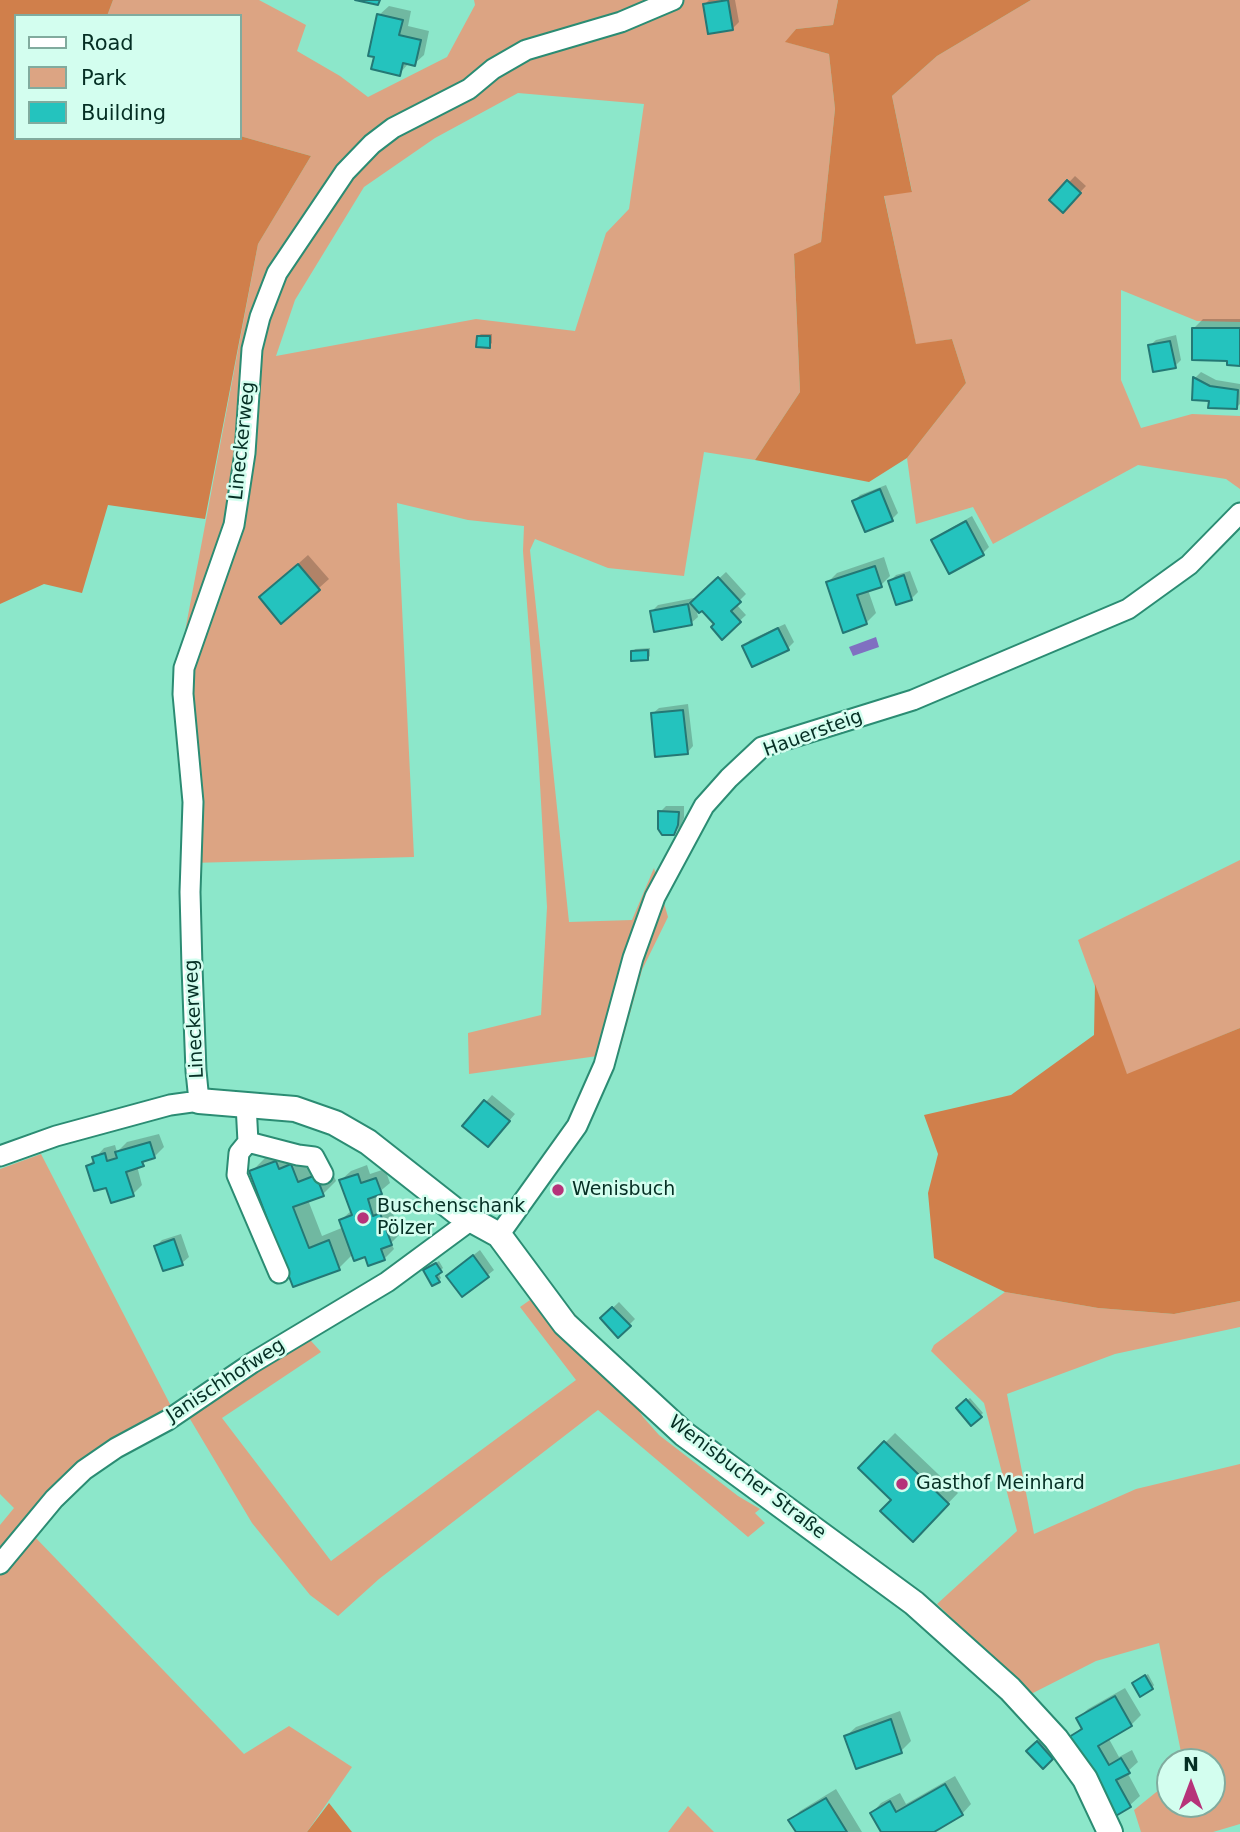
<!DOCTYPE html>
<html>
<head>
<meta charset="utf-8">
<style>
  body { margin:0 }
  #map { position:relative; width:1240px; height:1832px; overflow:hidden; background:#8ce7ca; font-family:"DejaVu Sans",sans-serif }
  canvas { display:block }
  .legend { position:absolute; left:14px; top:14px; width:228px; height:126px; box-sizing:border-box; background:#d3feef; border:2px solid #81ab9e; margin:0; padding:9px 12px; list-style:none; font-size:21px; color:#052f24 }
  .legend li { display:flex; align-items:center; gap:14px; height:35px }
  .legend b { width:35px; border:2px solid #81ab9e }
  .north { position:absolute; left:1156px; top:1748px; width:70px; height:70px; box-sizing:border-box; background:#d3feef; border:2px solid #81ab9e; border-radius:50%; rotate:0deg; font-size:19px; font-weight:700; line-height:28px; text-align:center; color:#052f24 }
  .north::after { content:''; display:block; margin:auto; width:24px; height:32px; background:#b6337a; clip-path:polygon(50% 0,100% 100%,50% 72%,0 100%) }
</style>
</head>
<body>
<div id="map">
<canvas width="1240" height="1832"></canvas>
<ul class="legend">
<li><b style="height:9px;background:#fff"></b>Road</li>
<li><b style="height:19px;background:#dca483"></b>Park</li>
<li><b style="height:19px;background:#24c3be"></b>Building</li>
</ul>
<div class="north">N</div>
</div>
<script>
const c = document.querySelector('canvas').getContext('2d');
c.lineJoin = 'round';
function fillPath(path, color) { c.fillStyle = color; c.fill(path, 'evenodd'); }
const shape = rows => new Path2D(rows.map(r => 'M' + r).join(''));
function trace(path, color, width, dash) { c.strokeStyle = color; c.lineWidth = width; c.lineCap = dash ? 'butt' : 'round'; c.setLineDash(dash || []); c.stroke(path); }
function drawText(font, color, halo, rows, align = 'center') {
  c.font = font + ' "DejaVu Sans",sans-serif'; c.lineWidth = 5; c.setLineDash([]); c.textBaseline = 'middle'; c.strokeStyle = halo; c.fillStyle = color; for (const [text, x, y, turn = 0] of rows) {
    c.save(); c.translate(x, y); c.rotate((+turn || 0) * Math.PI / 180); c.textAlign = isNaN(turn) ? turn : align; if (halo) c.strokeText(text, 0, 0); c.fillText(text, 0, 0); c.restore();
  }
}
const green = shape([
  [113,0,259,0,306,25,297,51,340,76,368,97,447,57,475,5,474,0,724,0,703,4,709,34,733,30,728,0,838,0,833,25,796,29,786,42,829,54,835,109,821,242,794,255,800,392,755,460,704,452,684,576,608,568,535,539,530,550,569,922,632,920,654,868,668,917,642,970,619,1053,469,1074,468,1033,541,1015,547,907,538,749,523,551,524,526,468,520,397,503,414,857,191,863,187,801,173,695,258,244,311,156,240,136,240,16,107,16],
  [518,93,644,104,629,209,606,233,575,331,476,319,276,356,295,300,364,187,435,138],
  [1031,0,1240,0,1240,322,1197,321,1121,290,1121,380,1141,428,1192,414,1240,416,1240,489,1226,479,1138,465,993,544,973,507,916,524,907,458,966,383,952,339,916,345,884,195,912,191,892,96,937,56],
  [1240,860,1240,1028,1127,1075,1078,940],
  [41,1154,172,1408,303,1332,321,1352,222,1418,331,1561,576,1380,520,1307,530,1300,525,1253,588,1330,643,1417,659,1435,738,1496,760,1509,755,1513,765,1523,748,1537,598,1410,379,1579,338,1616,310,1595,252,1523,190,1419,88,1473,33,1535,244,1754,289,1726,352,1767,307,1832,0,1832,0,1525,14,1508,0,1494,0,1169],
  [1005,1292,1098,1308,1174,1314,1240,1301,1240,1327,1115,1354,1007,1394,1034,1534,1136,1489,1240,1464,1240,1824,1213,1832,1141,1832,1134,1810,1170,1781,1170,1804,1212,1804,1212,1762,1183,1762,1159,1643,1096,1661,1031,1694,937,1604,1017,1531,984,1403,931,1351,934,1345],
  [688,1806,714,1832,668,1832]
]);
const forest = shape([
  [0,0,113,0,107,16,16,16,16,138,240,138,240,136,311,156,258,244,205,519,108,505,82,593,44,584,0,604],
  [838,0,1031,0,937,56,892,96,912,192,884,196,916,344,952,339,966,383,907,458,869,482,755,460,800,392,794,254,821,242,835,109,829,54,785,42,796,29,833,25],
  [1095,984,1127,1074,1240,1028,1240,1301,1174,1314,1098,1308,1005,1292,934,1258,928,1193,938,1154,924,1115,1011,1095,1094,1035],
  [329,1803,352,1832,307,1832]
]);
const water = shape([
  [876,637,879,647,853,656,849,647]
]);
const shadow = shape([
  [709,0,735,0,739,22,733,28,705,4],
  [389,6,411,11,408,26,429,31,424,55,414,64,409,63,399,74,379,15],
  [1075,176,1086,186,1063,210,1052,200],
  [1203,319,1240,319,1240,364,1228,359,1193,329],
  [481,334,492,334,492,343,489,346,478,336],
  [1176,335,1181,360,1175,366,1149,346,1156,340],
  [1201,372,1216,380,1240,384,1240,404,1236,408,1211,399,1195,378],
  [886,485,898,513,892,519,854,501,860,495],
  [972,516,989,547,983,553,950,572,933,541,939,535],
  [308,555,329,579,282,621,271,588],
  [884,557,890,576,881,585,868,590,876,613,866,623,828,582,837,573],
  [910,571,918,592,912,598,897,603,890,581,896,575],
  [726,572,746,594,736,604,746,615,722,637,716,624,702,608,696,607,698,617,691,623,652,611,658,605,694,598,695,601],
  [785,624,794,642,788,648,744,647,750,640],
  [650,648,650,656,648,658,633,652,635,649],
  [688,704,693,746,687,753,652,714,659,708],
  [666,806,684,806,684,818,680,827,674,833,660,812],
  [492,1095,515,1114,494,1139,465,1126],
  [159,1134,164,1147,154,1157,137,1166,142,1185,133,1194,107,1185,88,1166,104,1148,115,1145,117,1152,127,1142],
  [290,1149,304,1153,311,1170,329,1163,336,1181,323,1194,308,1200,322,1236,344,1227,341,1220,352,1210,341,1180,351,1171,367,1165,370,1174,385,1169,390,1183,378,1193,383,1207,390,1205,400,1234,391,1243,394,1249,384,1259,353,1254,339,1268,294,1285,252,1171,265,1158],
  [181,1234,189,1257,182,1263,164,1269,156,1246,162,1240],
  [480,1250,494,1270,463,1295,454,1270],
  [439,1261,443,1268,438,1272,441,1278,438,1281,428,1268],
  [619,1302,635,1319,618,1336,602,1318],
  [970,1398,983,1413,971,1424,958,1408],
  [895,1433,958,1493,913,1540,894,1500,860,1468],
  [1148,1674,1154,1685,1152,1688,1136,1681],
  [1125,1688,1141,1715,1131,1725,1109,1739,1119,1757,1132,1750,1138,1762,1127,1772,1140,1796,1130,1805,1115,1814,1071,1737,1083,1726,1078,1718,1088,1709],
  [900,1711,911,1741,901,1751,857,1767,846,1736,856,1727],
  [1040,1740,1055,1755,1043,1766,1029,1751],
  [955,1776,971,1804,962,1814,930,1832,883,1832,872,1813,881,1803,900,1793,906,1804],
  [836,1789,862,1832,798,1832,791,1820,800,1811]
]);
const building = shape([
  [355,0,380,0,378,5,355,0],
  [728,0,733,30,708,34,703,4,728,0],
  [377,14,403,20,399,35,421,40,415,66,403,63,400,76,371,69,374,57,368,56,377,14],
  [1067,180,1081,193,1063,213,1049,200,1067,180],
  [1192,328,1240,328,1240,366,1227,365,1227,361,1192,360,1192,328],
  [477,336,490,336,490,348,476,347,477,336],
  [1170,341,1176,368,1153,372,1148,345,1170,341],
  [1193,377,1210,386,1238,390,1237,409,1208,408,1209,401,1192,400,1193,377],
  [880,489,893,521,865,532,852,501,880,489],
  [966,521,984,555,949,574,931,540,966,521],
  [298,564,320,590,281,624,259,597,298,564],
  [875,566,882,587,857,595,867,624,843,633,826,582,875,566],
  [904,575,912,600,896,605,888,581,904,575],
  [718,577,741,602,731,611,741,622,722,640,711,627,714,624,702,611,699,613,690,603,718,577],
  [688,604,692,625,654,632,650,611,688,604],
  [778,628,789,650,752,667,742,646,778,628],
  [648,650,648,660,631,661,631,651,648,650],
  [683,710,688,754,655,757,651,713,683,710],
  [658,811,679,812,678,825,674,835,662,835,658,829,658,811],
  [484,1100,510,1121,488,1147,462,1126,484,1100],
  [150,1142,155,1158,142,1162,144,1166,126,1172,134,1196,111,1203,106,1188,94,1191,86,1166,94,1163,92,1157,105,1153,107,1161,117,1158,115,1152,150,1142],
  [276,1161,279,1169,291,1164,298,1182,316,1175,324,1196,293,1207,309,1248,329,1240,340,1270,293,1287,249,1171,276,1161],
  [358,1174,361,1183,376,1178,382,1194,368,1199,373,1216,380,1213,392,1245,381,1249,385,1260,368,1266,365,1257,354,1261,339,1220,352,1215,339,1180,358,1174],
  [558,1184,565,1189,559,1197,552,1192,558,1184],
  [174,1239,183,1265,163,1271,154,1246,174,1239],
  [473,1255,489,1277,462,1297,446,1276,473,1255],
  [436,1263,442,1272,436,1276,440,1282,432,1286,423,1270,436,1263],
  [612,1307,631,1326,618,1338,600,1318,612,1307],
  [966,1399,982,1417,971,1426,956,1408,966,1399],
  [884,1441,949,1504,913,1542,880,1511,891,1500,858,1468,884,1441],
  [1145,1675,1153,1689,1140,1697,1132,1683,1145,1675],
  [1115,1696,1132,1726,1098,1746,1109,1765,1121,1758,1130,1773,1116,1780,1131,1807,1114,1817,1069,1737,1082,1729,1076,1718,1115,1696],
  [891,1719,902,1753,856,1769,844,1736,891,1719],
  [1037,1741,1053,1759,1043,1769,1026,1751,1037,1741],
  [945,1784,963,1815,934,1832,881,1832,870,1813,890,1801,896,1812,945,1784],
  [826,1798,847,1832,796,1832,788,1820,826,1798]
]);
const minor = shape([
  [246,1104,248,1142,239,1153,237,1175,279,1273],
  [248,1142,298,1155,314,1157,323,1174],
  [0,1156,56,1136,170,1105,199,1101,196,1071,192,967,190,892,193,802,183,694,184,668,234,525,245,453,252,349,260,317,277,273,345,172,372,144,393,128,469,89,493,69,526,50,621,22,673,0],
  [499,1235,577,1126,604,1065,633,958,655,897,704,806,729,778,762,747,913,700,1128,609,1189,565,1240,513],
  [0,1564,54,1499,84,1470,116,1448,168,1420,252,1363,387,1282,471,1220]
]);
const tertiary = shape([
  [199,1101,295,1109,335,1123,368,1142,457,1212,499,1235,565,1324,684,1434,914,1603,1010,1689,1056,1739,1085,1779,1110,1832]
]);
const markers = [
  [558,1190,7,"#b6337a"],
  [363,1218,7,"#b6337a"],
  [902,1484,7,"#b6337a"]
];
const streetNames = [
  ["Lineckerweg",243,441,-84],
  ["Hauersteig",813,734,-20],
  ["Lineckerweg",195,1019,-93],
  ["Janischhofweg",226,1381,-33],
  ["Wenisbucher Straße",747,1478,37]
];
const poiNames = [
  ["Wenisbuch",572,1190],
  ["Buschenschank",377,1207],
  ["Pölzer",377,1229],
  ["Gasthof Meinhard",916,1484]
];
fillPath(green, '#dca483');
fillPath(forest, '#d07f4b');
fillPath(water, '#8070c1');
fillPath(shadow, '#0003');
fillPath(building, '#24c3be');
trace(building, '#247875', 2);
trace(minor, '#2b8c73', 23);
trace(tertiary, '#2b8c73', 28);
trace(minor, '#fff', 19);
trace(tertiary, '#fff', 24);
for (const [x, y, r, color] of markers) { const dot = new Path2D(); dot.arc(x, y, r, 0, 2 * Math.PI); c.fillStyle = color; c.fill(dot); trace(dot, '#d3feef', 2.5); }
drawText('19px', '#052f24', '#d3feef', streetNames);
drawText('19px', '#052f24', '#d3feef', poiNames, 'left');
</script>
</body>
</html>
